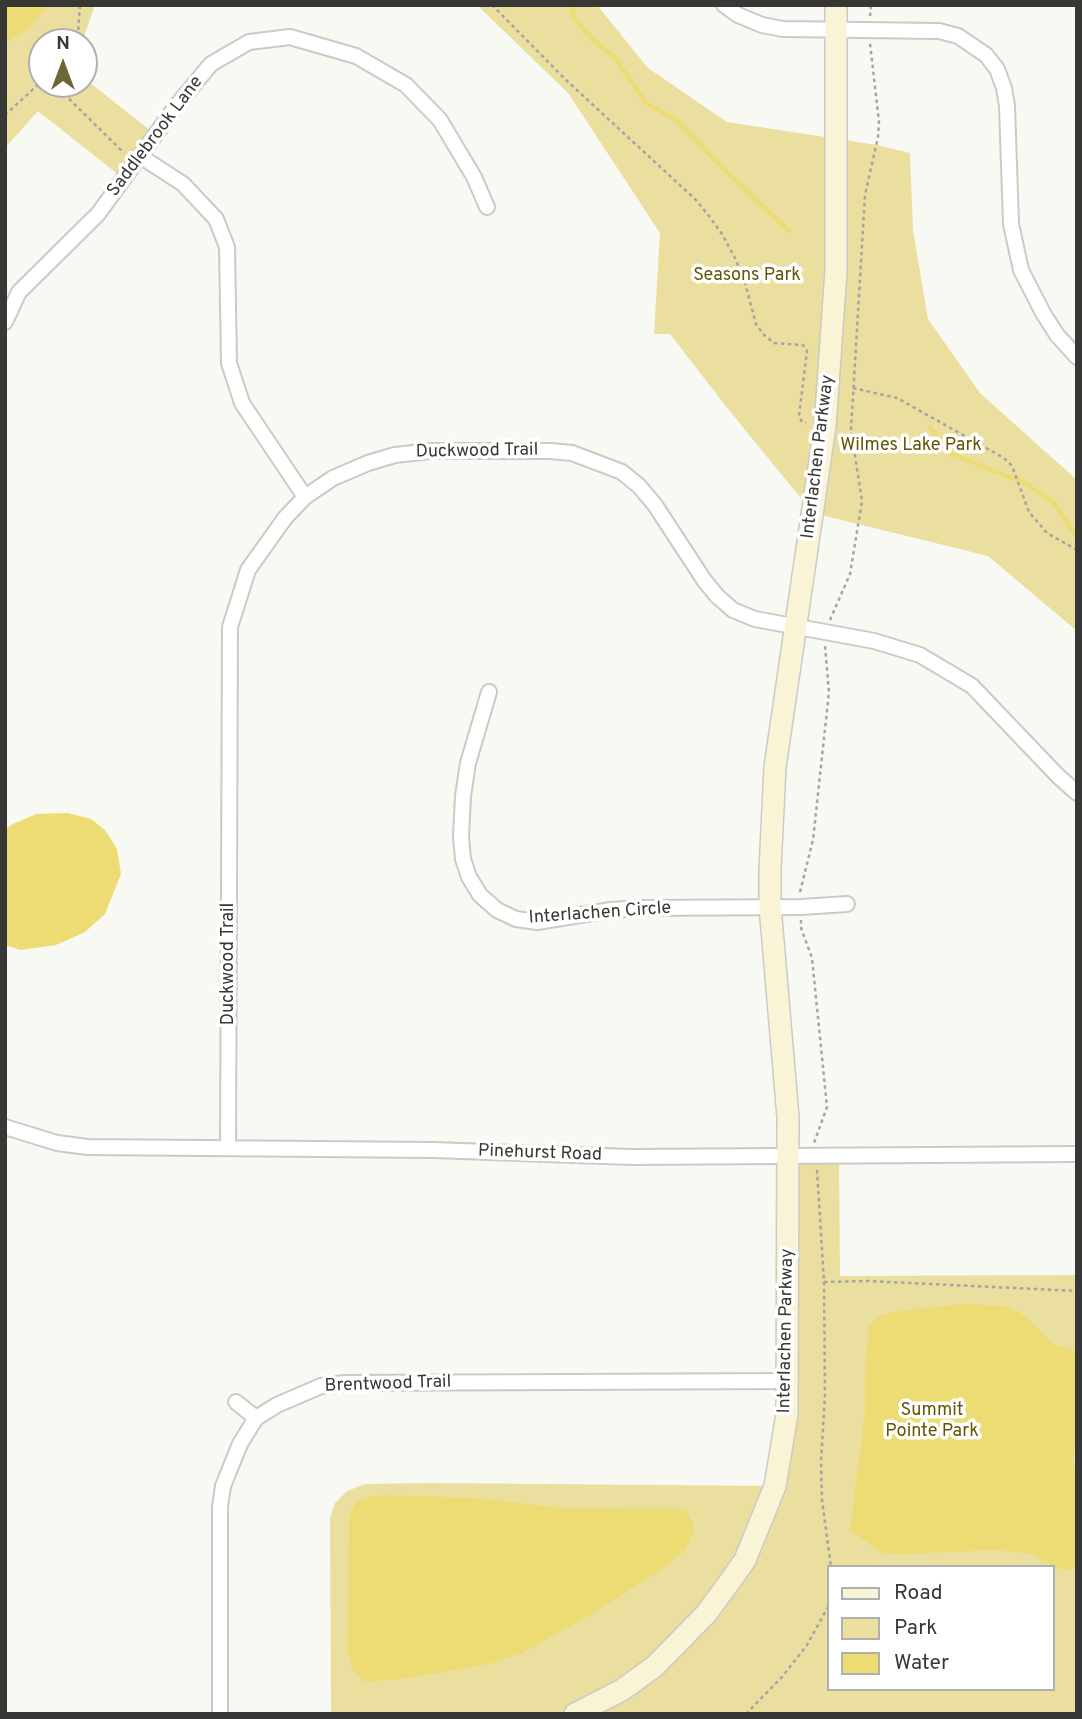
<!DOCTYPE html>
<html>
<head>
<meta charset="utf-8">
<style>
  body { margin:0 }
  #map { position:relative; width:1082px; height:1719px; overflow:hidden; background:#f9f9f4; font-family:Overpass,sans-serif }
  canvas { display:block }
  .frame { position:absolute; inset:0; border:7px solid #373735; pointer-events:none }
  .legend { position:absolute; left:827px; top:1565px; width:228px; height:126px; box-sizing:border-box; background:#fff; border:2px solid #afafae; margin:0; padding:9px 12px; list-style:none; font-size:21px; color:#373735 }
  .legend li { display:flex; align-items:center; gap:14px; height:35px }
  .legend b { width:35px; border:2px solid #afafae }
  .north { position:absolute; left:28px; top:28px; width:70px; height:70px; box-sizing:border-box; background:#fff; border:2px solid #afafae; border-radius:50%; rotate:0deg; font-size:19px; font-weight:700; line-height:28px; text-align:center; color:#373735 }
  .north::after { content:''; display:block; margin:auto; width:24px; height:32px; background:#6f6633; clip-path:polygon(50% 0,100% 100%,50% 72%,0 100%) }
</style>
</head>
<body>
<div id="map">
<canvas width="1082" height="1719"></canvas>
<div class="frame"></div>
<ul class="legend">
<li><b style="height:9px;background:#f9f4d5"></b>Road</li>
<li><b style="height:19px;background:#eadf9e"></b>Park</li>
<li><b style="height:19px;background:#eddb73"></b>Water</li>
</ul>
<div class="north">N</div>
</div>
<script>
const c = document.querySelector('canvas').getContext('2d');
c.lineJoin = 'round';
function fillPath(path, color) { c.fillStyle = color; c.fill(path, 'evenodd'); }
const shape = rows => new Path2D(rows.map(r => 'M' + r).join(''));
function trace(path, color, width, dash) { c.strokeStyle = color; c.lineWidth = width; c.lineCap = dash ? 'butt' : 'round'; c.setLineDash(dash || []); c.stroke(path); }
function drawText(font, color, halo, rows, align = 'center') {
  c.font = font + ' Overpass,sans-serif'; c.lineWidth = 7; c.setLineDash([]); c.textBaseline = 'middle'; c.strokeStyle = halo; c.fillStyle = color; for (const [text, x, y, turn = 0] of rows) {
    c.save(); c.translate(x, y); c.rotate((+turn || 0) * Math.PI / 180); c.textAlign = isNaN(turn) ? turn : align; if (halo) c.strokeText(text, 0, 0); c.fillText(text, 0, 0); c.restore();
  }
}
const green = shape([
  [5,5,95,5,82,42,42,42,42,84,84,84,84,78,156,135,124,179,38,111,5,148],
  [477,5,597,5,648,68,727,122,877,145,910,153,913,230,928,319,980,393,1077,480,1077,631,988,556,813,513,732,414,670,334,654,334,660,233,568,93],
  [839,1156,840,1276,1077,1275,1077,1714,331,1714,330,1518,335,1503,347,1491,365,1484,433,1483,775,1486,788,1157],
  [828,1567,1052,1567,1052,1689,828,1689]
]);
const water = shape([
  [5,5,48,5,29,29,5,43],
  [68,813,91,819,105,830,117,849,121,874,105,914,85,932,56,945,20,950,5,945,5,830,11,825,36,814],
  [963,1304,1004,1306,1022,1314,1053,1344,1077,1351,1077,1436,1072,1463,1077,1471,1077,1568,1065,1571,1031,1554,996,1550,902,1554,882,1553,850,1530,865,1413,865,1375,869,1325,881,1315,905,1310],
  [382,1495,474,1498,564,1508,685,1509,694,1525,694,1532,685,1550,661,1570,588,1616,522,1653,489,1664,408,1678,366,1682,353,1671,348,1650,349,1516,356,1503,365,1498]
]);
const stream = shape([
  [572,5,574,18,592,39,615,58,646,103,676,120,731,176,789,231],
  [930,427,948,453,1025,483,1053,502,1077,537]
]);
const path = shape([
  [492,5,566,80,695,199,709,216,722,234,735,258,745,283,756,324,763,334,774,343,803,345,807,351,799,416,802,422,806,423],
  [870,16,871,5],
  [72,42,78,33,80,5],
  [54,84,124,153],
  [5,115,42,81],
  [853,388,897,398,1004,458,1012,466,1029,512,1047,533,1077,550],
  [830,620,850,574,862,501,851,430,865,195,878,137,879,122,870,43],
  [800,892,813,840,829,692,825,646],
  [801,920,801,928,812,958,827,1107,814,1143],
  [817,1170,824,1282,825,1395,821,1461,822,1500,831,1567],
  [824,1282,868,1281,1077,1291],
  [746,1714,782,1677,807,1645,828,1607]
]);
const street = shape([
  [724,5,738,15,762,25,783,29,939,31,958,36,986,55,997,69,1004,88,1007,106,1011,224,1021,270,1043,313,1057,335,1077,357],
  [140,156,183,184,216,219,227,247,229,363,242,403,305,497],
  [5,322,19,292,98,214,177,105,211,64,249,42,290,37,356,56,406,85,440,120,474,177,487,207],
  [489,692,468,763,463,796,461,836,463,859,469,877,480,895,497,910,516,919,537,922,611,910,641,908,801,907,847,904],
  [5,1127,57,1143,88,1147,433,1150,632,1157,1077,1154],
  [228,1148,230,627,248,570,285,518,305,497,333,478,368,463,395,455,431,451,550,451,572,453,622,472,639,486,655,505,704,580,717,596,733,610,755,619,874,641,920,655,972,686,1058,776,1077,793],
  [236,1402,256,1418],
  [220,1714,220,1507,223,1486,240,1444,256,1418,277,1405,321,1386,345,1383,788,1381]
]);
const secondary = shape([
  [575,1714,622,1690,655,1666,706,1614,728,1584,745,1560,775,1486,787,1414,788,1117,770,906,770,870,775,767,825,426,836,271,836,5]
]);
const streetNames = [
  ["Saddlebrook Lane",156,137,-53],
  ["Duckwood Trail",477,452,-1],
  ["Interlachen Parkway",819,457,-83],
  ["Interlachen Circle",600,914,-4],
  ["Duckwood Trail",229,964,-90],
  ["Pinehurst Road",540,1154,2],
  ["Interlachen Parkway",787,1331,-89],
  ["Brentwood Trail",388,1385,-2]
];
const parkNames = [
  ["Seasons Park",747,276],
  ["Wilmes Lake Park",911,446],
  ["Summit",932,1411],
  ["Pointe Park",932,1432]
];
fillPath(green, '#eadf9e');
fillPath(water, '#eddb73');
trace(stream, '#eddb73', 4.5);
trace(street, '#cbcac6', 18);
trace(secondary, '#cbcac6', 24);
trace(path, '#a5a5a1', 2.5, [3.5, 3.5]);
trace(street, '#fff', 14);
trace(secondary, '#f9f4d5', 21);
drawText('18px', '#373735', '#fff', streetNames);
drawText('18px', '#625600', '#fff', parkNames);
</script>
</body>
</html>
